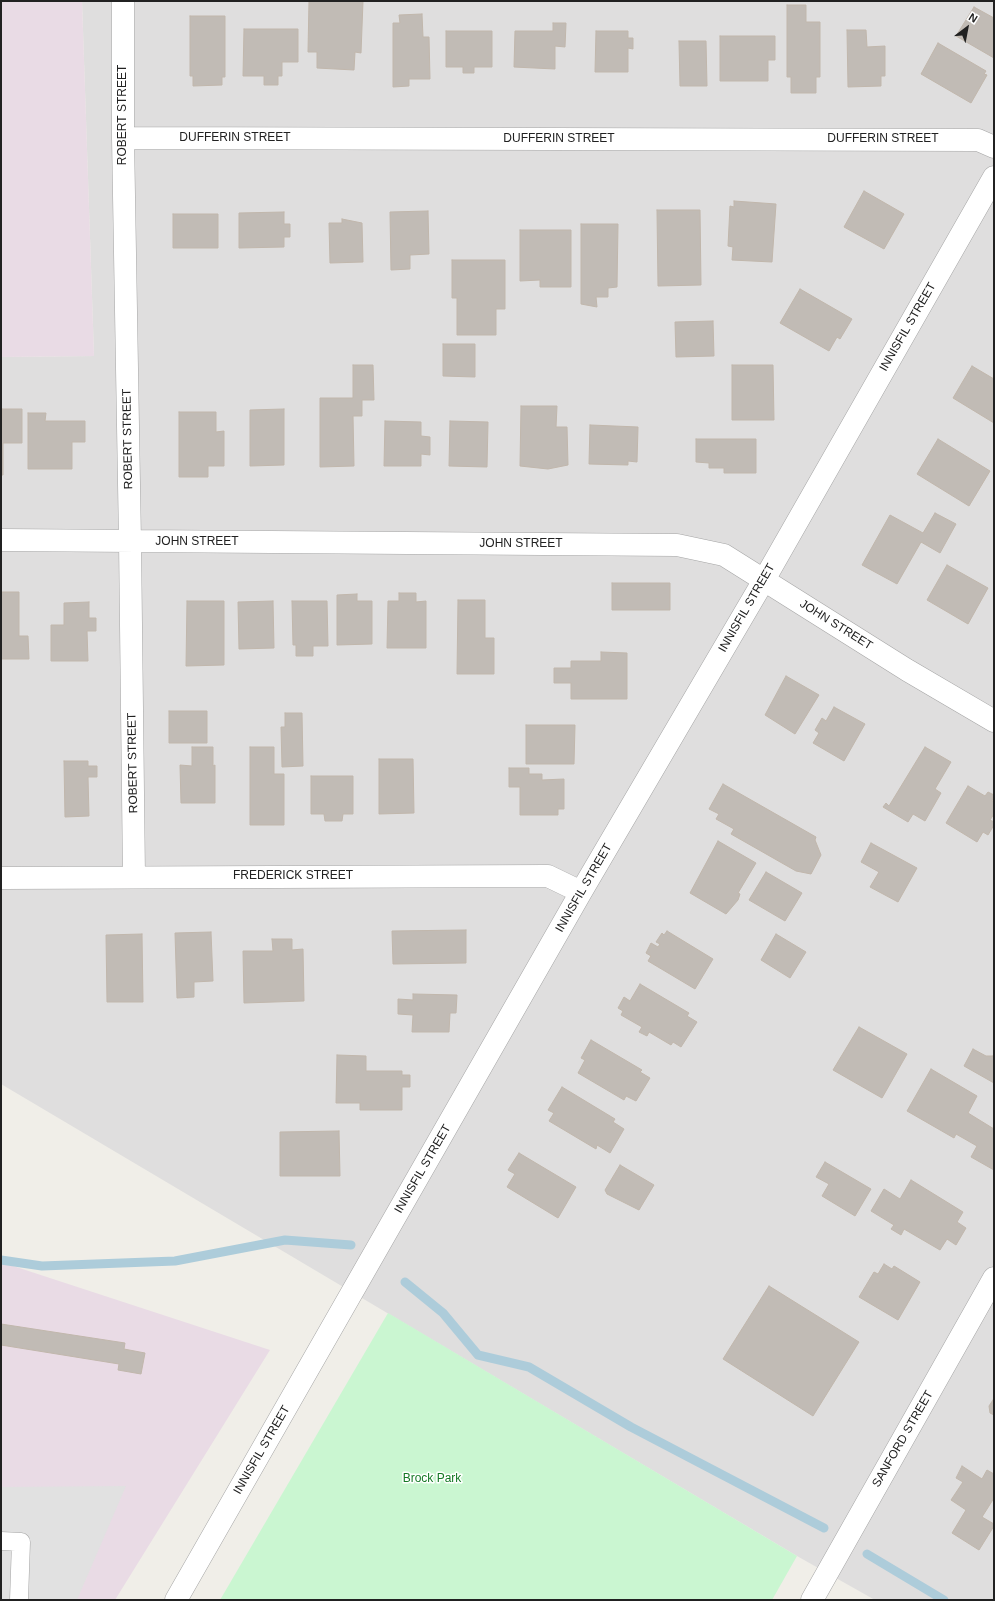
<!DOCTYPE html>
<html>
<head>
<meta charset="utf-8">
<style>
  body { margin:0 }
  #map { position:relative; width:995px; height:1601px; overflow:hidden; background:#f0eee8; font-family:Arial,sans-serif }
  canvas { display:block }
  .frame { position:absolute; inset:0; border:2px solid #212121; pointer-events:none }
  .north { position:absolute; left:947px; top:8px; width:40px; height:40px; -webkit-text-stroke:3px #fff; paint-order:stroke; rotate:32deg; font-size:11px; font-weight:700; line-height:16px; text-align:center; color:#212121 }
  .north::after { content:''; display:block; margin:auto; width:14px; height:18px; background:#212121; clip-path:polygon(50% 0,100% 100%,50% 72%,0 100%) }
</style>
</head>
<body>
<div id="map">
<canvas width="995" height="1601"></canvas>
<div class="frame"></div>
<div class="north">N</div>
</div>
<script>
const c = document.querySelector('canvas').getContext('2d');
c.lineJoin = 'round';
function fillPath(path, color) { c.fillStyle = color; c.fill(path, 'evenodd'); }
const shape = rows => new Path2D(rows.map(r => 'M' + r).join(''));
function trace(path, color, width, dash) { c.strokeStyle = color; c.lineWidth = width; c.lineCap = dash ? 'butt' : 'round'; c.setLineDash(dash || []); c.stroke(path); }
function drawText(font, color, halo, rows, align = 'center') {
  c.font = font + ' Arial,sans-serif'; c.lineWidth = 3; c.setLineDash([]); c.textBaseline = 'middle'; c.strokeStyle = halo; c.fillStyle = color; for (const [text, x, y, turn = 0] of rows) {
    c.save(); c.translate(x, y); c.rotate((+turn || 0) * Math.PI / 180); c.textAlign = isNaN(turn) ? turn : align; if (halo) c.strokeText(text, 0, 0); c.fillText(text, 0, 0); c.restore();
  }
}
const residential = shape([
  [82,1,994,1,994,1600,875,1600,797,1556,1,1084,1,357,94,356]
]);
const industrial = shape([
  [1,1,82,1,94,356,1,357],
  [1,1262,270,1350,115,1600,1,1600]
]);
const park = shape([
  [388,1313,797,1556,772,1600,220,1600]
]);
const parking = shape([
  [126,1486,77,1600,1,1600,1,1487]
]);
const stream = shape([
  [1,1260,42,1266,175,1261,285,1240,351,1245],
  [405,1282,443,1313,478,1355,529,1367,631,1427,824,1528],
  [867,1554,944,1600]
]);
const building = shape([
  [309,1,363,1,361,53,355,52,354,70,317,68,317,52,308,52,309,1],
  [787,5,806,5,806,22,820,22,820,77,816,77,816,93,791,93,791,77,787,77,787,5],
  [974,7,994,18,994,58,956,36,974,7],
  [422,14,423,37,429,37,430,79,409,79,409,86,393,87,393,23,400,23,399,15,422,14],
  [190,16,225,16,225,77,222,77,222,85,193,86,193,76,190,76,190,16],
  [553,23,566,23,565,47,555,46,555,69,514,67,515,31,553,31,553,23],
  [244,29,298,29,298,62,282,62,282,76,278,76,278,85,264,85,264,76,243,76,244,29],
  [847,30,866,30,867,47,885,46,885,76,881,76,881,86,848,87,847,30],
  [446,31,492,31,492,67,474,67,474,73,463,73,463,67,446,67,446,31],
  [596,31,628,31,628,38,633,38,633,49,628,48,628,72,595,72,596,31],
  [720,36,775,36,775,60,768,60,768,81,720,81,720,36],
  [679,41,706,41,707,86,680,86,679,41],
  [938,43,986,71,984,74,987,75,971,103,921,74,938,43],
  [864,191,904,214,884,249,844,227,864,191],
  [734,201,776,204,772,262,732,260,733,247,728,246,730,206,734,207,734,201],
  [657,210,700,210,701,285,658,286,657,210],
  [428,211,429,254,410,255,410,269,391,270,390,212,428,211],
  [284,212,284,224,290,224,290,237,284,237,284,247,239,248,239,213,284,212],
  [173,214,218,214,218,248,173,248,173,214],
  [342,219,362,223,363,262,330,263,329,223,342,223,342,219],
  [581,224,618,224,617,287,608,288,608,297,596,297,597,307,581,304,581,224],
  [520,230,571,230,571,287,540,287,540,280,520,281,520,230],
  [452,260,505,260,505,309,496,309,496,335,457,335,457,298,452,298,452,260],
  [800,289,852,319,840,339,837,337,829,351,780,323,800,289],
  [713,321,714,356,676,357,675,322,713,321],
  [443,344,475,344,475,377,443,376,443,344],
  [353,365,373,365,374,400,362,400,362,416,353,416,354,466,320,467,320,398,353,398,353,365],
  [732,365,773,365,774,420,732,420,732,365],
  [972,366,994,379,994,423,953,398,972,366],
  [521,406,557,406,556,427,567,427,568,465,548,469,520,466,521,406],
  [2,409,22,409,22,443,3,443,3,475,1,475,2,409],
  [284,409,284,465,250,466,250,410,284,409],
  [179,412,216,412,216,432,224,431,224,466,208,466,208,477,179,477,179,412],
  [28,413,46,413,45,421,85,421,85,442,72,442,72,469,28,469,28,413],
  [385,421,421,422,421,436,430,437,430,455,421,454,421,466,384,466,385,421],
  [450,421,488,422,487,467,449,466,450,421],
  [590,425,638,427,637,462,628,461,628,465,589,464,590,425],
  [696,439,756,439,756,473,724,473,724,468,709,468,709,463,696,462,696,439],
  [938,439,990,471,969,506,917,474,938,439],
  [935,513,956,524,940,553,921,542,897,584,862,565,890,515,923,533,935,513],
  [947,565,988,588,968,624,927,600,947,565],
  [612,583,670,583,670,610,612,610,612,583],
  [1,592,19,592,19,636,28,636,29,659,1,659,1,592],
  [399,593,416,593,416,602,426,601,426,648,387,648,388,601,399,601,399,593],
  [357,594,357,601,372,601,372,644,337,645,337,595,357,594],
  [458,600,485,600,485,638,494,638,494,674,457,674,458,600],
  [187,601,224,601,224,665,186,666,187,601],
  [273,601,274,648,239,649,238,602,273,601],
  [292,601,327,601,328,646,313,646,313,656,296,656,296,645,293,645,292,601],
  [89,602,89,618,96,618,96,631,87,631,88,661,51,661,51,625,64,625,64,603,89,602],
  [601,652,627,653,627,699,571,699,571,683,554,683,554,668,571,668,571,661,601,661,601,652],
  [786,676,819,695,795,734,765,715,786,676],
  [834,707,865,724,844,761,813,743,819,733,815,730,822,718,826,721,834,707],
  [169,711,207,711,207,743,169,743,169,711],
  [285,713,302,713,303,766,282,767,281,727,285,727,285,713],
  [526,725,575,725,574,764,526,764,526,725],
  [192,747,213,747,213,766,215,765,215,803,181,803,180,765,192,766,192,747],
  [250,747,274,747,274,774,284,774,284,825,250,825,250,747],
  [925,747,951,762,935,789,941,793,925,821,913,814,908,822,883,807,886,803,889,806,925,747],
  [379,759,413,759,414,813,379,814,379,759],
  [64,761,88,761,88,766,97,766,97,777,88,777,89,816,65,817,64,761],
  [509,768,529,768,529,774,542,774,542,780,564,779,564,809,558,809,558,815,520,815,520,787,509,787,509,768],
  [311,776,353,776,353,814,343,814,342,821,325,821,324,814,311,814,311,776],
  [723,784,816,837,815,840,821,855,811,874,796,871,731,834,734,829,716,819,719,814,709,809,723,784],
  [968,786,985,796,988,792,994,795,992,801,994,802,994,814,990,820,994,822,994,825,988,835,983,832,977,842,946,823,968,786],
  [718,841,756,863,738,893,740,894,738,900,726,914,690,893,718,841],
  [871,843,917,868,898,902,870,887,879,872,861,862,871,843],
  [766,872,802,893,785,921,749,900,766,872],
  [466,930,466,963,393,964,392,931,466,930],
  [667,931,713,959,695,989,648,961,651,956,646,953,651,943,658,947,660,944,656,942,662,933,664,935,667,931],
  [211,932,213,981,194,982,194,997,177,998,175,933,211,932],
  [142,934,143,1002,107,1002,106,935,142,934],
  [776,934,806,952,790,978,761,960,776,934],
  [272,939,292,939,292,950,303,949,304,1001,244,1003,243,951,273,951,272,939],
  [640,984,689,1013,687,1016,697,1022,681,1047,673,1042,671,1045,649,1032,647,1036,639,1032,642,1027,621,1015,623,1011,618,1008,624,997,630,1001,640,984],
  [413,994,457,995,456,1013,450,1013,449,1032,412,1032,413,1015,398,1014,398,999,413,1000,413,994],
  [859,1027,907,1054,882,1098,833,1070,859,1027],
  [591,1040,642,1070,640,1072,650,1078,636,1101,626,1096,624,1100,578,1073,585,1060,581,1058,591,1040],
  [973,1049,986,1056,993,1056,994,1054,994,1083,964,1066,973,1049],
  [337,1055,366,1056,366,1071,402,1071,402,1075,410,1075,410,1087,402,1087,402,1110,360,1110,360,1103,336,1103,337,1055],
  [931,1069,977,1096,968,1113,994,1129,994,1170,971,1157,977,1146,956,1134,954,1138,907,1111,931,1069],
  [562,1087,615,1119,613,1122,624,1129,610,1153,597,1145,596,1149,549,1121,554,1113,548,1110,562,1087],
  [339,1131,340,1176,280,1176,280,1132,339,1131],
  [519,1153,576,1187,558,1218,507,1187,515,1174,508,1170,519,1153],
  [825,1162,871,1189,855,1216,822,1196,829,1184,816,1177,825,1162],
  [620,1165,654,1185,639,1210,607,1194,605,1190,620,1165],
  [911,1180,963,1212,957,1222,966,1228,956,1245,947,1239,940,1250,904,1229,901,1235,891,1229,894,1225,871,1211,884,1189,900,1199,911,1180],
  [884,1264,892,1269,894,1266,920,1282,898,1320,859,1297,874,1272,878,1274,884,1264],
  [769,1286,859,1342,813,1416,723,1359,769,1286],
  [1,1324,125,1343,124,1349,145,1353,141,1374,118,1370,119,1364,1,1345,1,1324],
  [993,1400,994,1400,994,1415,990,1413,989,1406,993,1400],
  [962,1466,982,1479,987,1470,994,1474,994,1498,982,1517,994,1524,994,1526,979,1550,952,1533,966,1510,951,1500,963,1482,956,1478,962,1466]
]);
const lane = shape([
  [1,1541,21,1542,19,1600]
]);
const street = shape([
  [123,1,123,138,130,541,134,877],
  [123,138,978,140,994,147],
  [1,540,677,545,724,555,907,670,994,721],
  [1,878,548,876,581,892],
  [176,1600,581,892,764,580,994,177],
  [812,1600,994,1278]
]);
const streetNames = [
  ["ROBERT STREET",123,115,-90],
  ["DUFFERIN STREET",235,138],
  ["DUFFERIN STREET",559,139],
  ["DUFFERIN STREET",883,139],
  ["INNISFIL STREET",908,327,-60],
  ["ROBERT STREET",128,439,-91],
  ["JOHN STREET",197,542],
  ["JOHN STREET",521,544],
  ["INNISFIL STREET",747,608,-60],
  ["JOHN STREET",836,625,32],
  ["ROBERT STREET",133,763,-91],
  ["FREDERICK STREET",293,876],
  ["INNISFIL STREET",584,888,-60],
  ["INNISFIL STREET",423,1169,-60],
  ["SANFORD STREET",903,1439,-60],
  ["INNISFIL STREET",262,1450,-60]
];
const parkNames = [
  ["Brock Park",432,1479]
];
fillPath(residential, '#dfdede');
fillPath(industrial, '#e9dbe5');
fillPath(park, '#caf6d1');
fillPath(parking, '#e1e1e1');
trace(stream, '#adccda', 9);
fillPath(building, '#c1bbb5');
trace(building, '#c1b7ac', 1);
trace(lane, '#a5a5a5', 19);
trace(street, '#a5a5a5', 23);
trace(lane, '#fff', 18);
trace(street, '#fff', 22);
drawText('12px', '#212121', '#fff', streetNames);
drawText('12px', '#157925', '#fff', parkNames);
</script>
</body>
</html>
